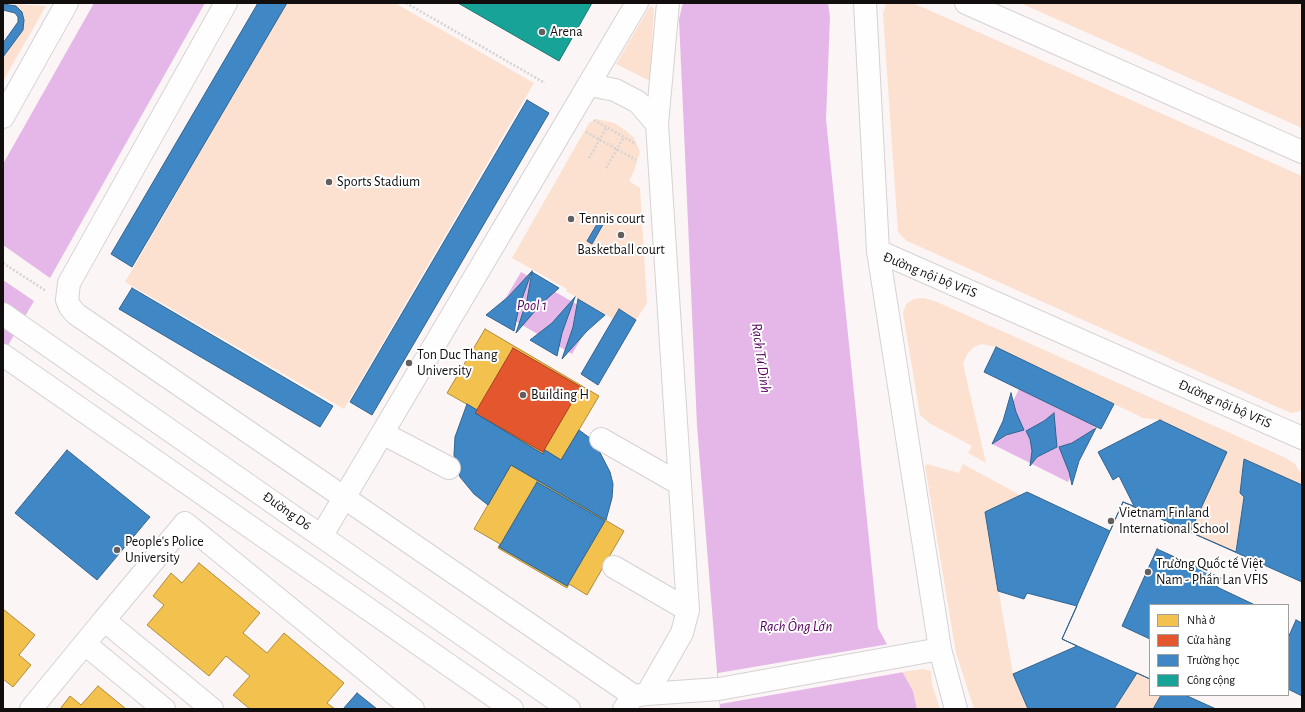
<!DOCTYPE html>
<html>
<head>
<meta charset="utf-8">
<style>
  body { margin:0 }
  #map { position:relative; width:1305px; height:712px; overflow:hidden; background:#fbf5f5; font-family:"Alegreya Sans",sans-serif }
  canvas { display:block }
  .frame { position:absolute; inset:0; border:4px solid #120e0e; pointer-events:none }
  .legend { position:absolute; left:1149px; top:604px; width:140px; height:92px; box-sizing:border-box; background:#fff; border:1px solid #a09f9f; margin:0; padding:5px 7px; list-style:none; font-size:12px; color:#120e0e }
  .legend li { display:flex; align-items:center; gap:8px; height:20px }
  .legend b { width:20px; border:1px solid #a09f9f }
</style>
</head>
<body>
<div id="map">
<canvas width="1305" height="712"></canvas>
<div class="frame"></div>
<ul class="legend">
<li><b style="height:11px;background:#f2c14e"></b>Nhà ở</li>
<li><b style="height:11px;background:#e4572e"></b>Cửa hàng</li>
<li><b style="height:11px;background:#3f88c5"></b>Trường học</li>
<li><b style="height:11px;background:#17a398"></b>Công cộng</li>
</ul>
</div>
<script>
const c = document.querySelector('canvas').getContext('2d');
c.lineJoin = 'round';
function fillPath(path, color) { c.fillStyle = color; c.fill(path, 'evenodd'); }
const shape = rows => new Path2D(rows.map(r => 'M' + r).join(''));
function trace(path, color, width, dash) { c.strokeStyle = color; c.lineWidth = width; c.lineCap = dash ? 'butt' : 'round'; c.setLineDash(dash || []); c.stroke(path); }
function drawText(font, color, halo, rows, align = 'center') {
  c.font = font + ' "Alegreya Sans",sans-serif'; c.lineWidth = 4; c.setLineDash([]); c.textBaseline = 'middle'; c.strokeStyle = halo; c.fillStyle = color; for (const [text, x, y, turn = 0] of rows) {
    c.save(); c.translate(x, y); c.rotate((+turn || 0) * Math.PI / 180); c.textAlign = isNaN(turn) ? turn : align; if (halo) c.strokeText(text, 0, 0); c.fillText(text, 0, 0); c.restore();
  }
}
const green = shape([
  [287,3,395,3,534,83,344,409,125,282],
  [886,3,913,3,1302,176,1302,408,1300,411,1292,413,1284,410,907,241,898,232,883,14],
  [1020,3,1302,3,1302,128],
  [7,4,46,6,3,81,3,57,22,30,24,20,22,12,16,6],
  [650,6,654,8,650,81,616,64],
  [596,119,614,123,625,130,634,138,640,152,634,171,629,181,640,188,647,303,636,320,619,309,613,319,566,291,567,289,512,258,589,123],
  [924,298,937,302,1286,458,1295,464,1302,475,1302,485,1244,459,1240,493,1244,497,1236,552,1190,532,1160,420,1143,418,996,347,982,344,974,347,967,354,963,364,986,463,968,453,972,446,929,423,920,415,903,313,906,304,914,299],
  [927,464,959,473,963,464,1020,495,985,512,1013,674,1028,709,974,709,956,653,925,466],
  [923,669,931,671,932,684,940,709,917,709,913,691,902,672],
  [1137,673,1150,679,1150,695,1161,695,1153,709,1114,709]
]);
const water = shape([
  [94,3,205,3,50,278,3,245,3,164],
  [683,3,828,3,830,17,826,119,878,628,913,691,917,709,720,709,697,426,679,19],
  [521,272,595,315,572,354,498,311],
  [3,280,34,301,3,354],
  [1019,389,1095,426,1068,482,992,444]
]);
const pier = shape([
  [889,644,904,672,720,704,718,673]
]);
const homes = shape([
  [485,329,599,396,561,460,545,450,543,454,475,413,477,410,447,393,485,329],
  [511,465,624,531,587,595,569,584,567,588,498,548,500,544,474,529,511,465],
  [199,563,260,613,243,633,267,653,284,633,344,683,327,703,335,709,250,709,233,695,250,676,226,656,209,676,147,625,164,605,153,596,171,573,182,583,199,563],
  [3,609,35,635,19,655,31,665,13,687,3,679,3,609],
  [98,686,126,709,60,709,70,696,81,705,98,686]
]);
const shops = shape([
  [513,348,581,387,543,452,475,413,513,348]
]);
const schools = shape([
  [258,3,287,3,132,267,111,254,258,3],
  [3,4,16,6,22,12,24,20,23,30,3,57,3,4],
  [3,10,15,13,18,17,18,22,3,43,3,10],
  [527,100,549,113,372,415,350,402,527,100],
  [600,219,605,221,592,244,587,241,600,219],
  [532,271,519,307,514,331,486,315,508,297,532,271],
  [532,272,559,288,541,304,516,333,527,300,532,272],
  [132,288,333,406,320,427,119,309,132,288],
  [575,297,562,333,557,356,530,340,552,323,575,297],
  [578,299,605,315,587,331,562,359,573,327,578,299],
  [619,309,636,320,598,385,581,374,619,309],
  [996,347,1114,404,1101,429,984,372,996,347],
  [1011,393,1016,412,1024,430,1006,435,992,444,1003,421,1011,393],
  [467,404,477,410,475,413,543,454,545,450,561,460,579,430,594,441,610,472,613,484,612,498,606,520,511,465,488,505,474,494,460,477,454,455,455,437,467,404],
  [1054,413,1057,447,1037,457,1030,466,1032,451,1030,439,1026,431,1044,421,1054,413],
  [1160,420,1227,452,1190,532,1236,552,1244,497,1240,493,1244,459,1302,485,1302,709,1153,709,1161,695,1288,695,1288,605,1150,605,1150,679,1137,673,1114,709,1028,709,1013,674,1077,646,1062,639,1077,606,1027,593,1024,599,998,591,985,512,1027,492,1110,531,1123,502,1134,506,1119,476,1113,480,1098,452,1160,420],
  [1096,428,1079,461,1072,485,1069,472,1059,447,1072,443,1096,428],
  [67,450,150,517,97,580,15,513,67,450],
  [537,482,605,521,567,586,499,547,537,482],
  [1123,502,1302,582,1302,709,1216,709,1185,695,1288,695,1288,605,1150,605,1150,679,1062,639,1123,502],
  [1157,549,1221,578,1217,587,1255,605,1150,605,1150,639,1122,626,1157,549],
  [1296,620,1302,623,1302,696,1288,689,1288,638,1296,620],
  [357,693,377,709,343,709,357,693]
]);
const public = shape([
  [458,3,592,3,559,61,458,3]
]);
const path = shape([
  [406,3,545,83],
  [594,120,636,144],
  [586,132,636,160],
  [589,158,607,127],
  [606,168,624,137],
  [3,263,46,291]
]);
const minor = shape([
  [226,3,69,283,67,300,70,307,76,314,634,696],
  [865,3,878,251,940,649],
  [966,3,1302,152],
  [590,85,615,90,638,102,657,124],
  [3,117,67,3],
  [878,251,1302,438],
  [3,314,569,709],
  [3,355,512,709],
  [384,434,449,468],
  [601,439,680,484],
  [322,535,637,3],
  [614,567,688,610],
  [104,620,185,523,413,709],
  [85,644,164,709],
  [647,694,682,633,688,610,657,124,668,3],
  [31,709,104,620,212,709],
  [624,709,634,696,647,694,719,689,940,649,956,709]
]);
const markers = [
  [542,32,4,"#645f5f"],
  [329,182,4,"#645f5f"],
  [571,219,4,"#645f5f"],
  [621,235,4,"#645f5f"],
  [409,363,4,"#645f5f"],
  [523,395,4,"#645f5f"],
  [1111,521,4,"#645f5f"],
  [117,550,4,"#645f5f"],
  [1148,572,4,"#645f5f"]
];
const poiNames = [
  ["Arena",550,32],
  ["Sports Stadium",337,182],
  ["Tennis court",579,219],
  ["Basketball court",621,250,"center"],
  ["Ton Duc Thang",417,355],
  ["University",417,371],
  ["Building H",531,395],
  ["Vietnam Finland",1119,513],
  ["International School",1119,529],
  ["People's Police",125,542],
  ["University",125,558],
  ["Trường Quốc tế Việt",1156,564],
  ["Nam - Phần Lan VFIS",1156,580]
];
const streetNames = [
  ["Đường nội bộ VFiS",930,275,22],
  ["Đường nội bộ VFiS",1225,404,24],
  ["Đường D6",287,511,35]
];
const waterNames = [
  ["Pool 1",532,305],
  ["Rạch Tư Dinh",761,358,82],
  ["Rạch Ông Lớn",796,626]
];
fillPath(green, '#fce1d1');
fillPath(water, '#e5b7e8');
fillPath(pier, '#fbf5f5');
fillPath(homes, '#f2c14e');
trace(homes, '#af8b3b', 1);
fillPath(shops, '#e4572e');
trace(shops, '#a54124', 1);
fillPath(schools, '#3f88c5');
trace(schools, '#32638e', 1);
fillPath(public, '#17a398');
trace(public, '#16766f', 1);
trace(minor, '#d6d1d2', 24);
trace(path, '#d5d3d3', 2.5, [2, 2]);
trace(minor, '#fefefe', 22);
for (const [x, y, r, color] of markers) { const dot = new Path2D(); dot.arc(x, y, r, 0, 2 * Math.PI); c.fillStyle = color; c.fill(dot); trace(dot, '#fff', 1.5); }
drawText('14px', '#120e0e', '#fff', poiNames, 'left');
drawText('14px', '#120e0e', '#fff', streetNames);
drawText('italic 15px', '#55025e', '#fff', waterNames);
</script>
</body>
</html>
